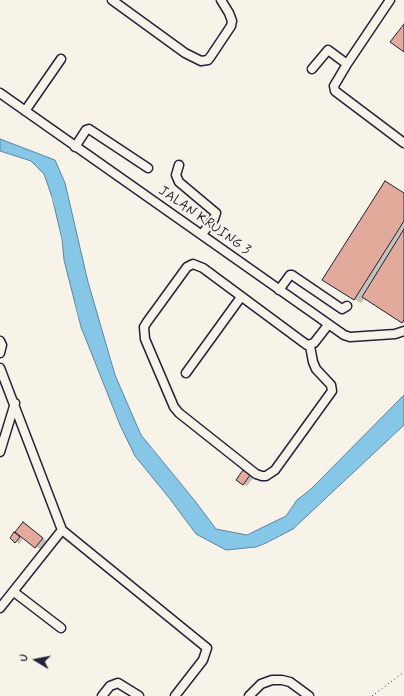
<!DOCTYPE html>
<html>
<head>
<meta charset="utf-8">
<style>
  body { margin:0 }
  #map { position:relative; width:404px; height:696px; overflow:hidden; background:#f7f3e8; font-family:Mynerve,sans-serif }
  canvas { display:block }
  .north { position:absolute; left:16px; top:640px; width:40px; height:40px; -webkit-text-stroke:3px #f7f3e8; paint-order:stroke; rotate:280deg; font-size:11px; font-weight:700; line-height:16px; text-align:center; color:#22223b }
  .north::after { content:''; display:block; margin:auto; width:14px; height:18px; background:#22223b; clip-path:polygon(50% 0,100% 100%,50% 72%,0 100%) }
</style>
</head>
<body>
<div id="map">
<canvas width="404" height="696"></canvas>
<div class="north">U</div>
</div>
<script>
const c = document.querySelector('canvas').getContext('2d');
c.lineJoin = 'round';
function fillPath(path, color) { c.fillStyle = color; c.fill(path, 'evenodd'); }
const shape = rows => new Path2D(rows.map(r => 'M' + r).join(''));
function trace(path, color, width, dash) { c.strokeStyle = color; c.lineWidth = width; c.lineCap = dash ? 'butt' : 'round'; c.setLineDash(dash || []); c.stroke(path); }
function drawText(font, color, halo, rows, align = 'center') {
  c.font = font + ' Mynerve,sans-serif'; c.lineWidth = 4; c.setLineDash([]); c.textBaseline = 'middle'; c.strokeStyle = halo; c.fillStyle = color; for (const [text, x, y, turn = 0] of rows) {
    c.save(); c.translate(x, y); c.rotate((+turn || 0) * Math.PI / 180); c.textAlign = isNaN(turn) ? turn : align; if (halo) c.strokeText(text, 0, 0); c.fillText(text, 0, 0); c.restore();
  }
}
const water = shape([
  [0,139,55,160,65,183,88,282,115,375,141,435,195,501,216,529,247,535,286,516,297,500,311,489,404,395,404,425,293,529,266,543,256,547,226,550,196,534,170,499,135,456,120,425,81,327,64,260,62,239,52,197,44,174,31,161,0,151,0,139]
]);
const shadow = shape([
  [404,193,404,323,365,298,361,303,354,299],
  [247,473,253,478,247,486,243,484],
  [23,523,48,542,41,550,17,532],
  [18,536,23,539,19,544,11,538]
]);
const river = shape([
  [58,197,63,212,84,314]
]);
const building = shape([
  [404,24,404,52,390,42,404,24],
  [385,181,404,193,404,221,354,300,322,280,385,181],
  [404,229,404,320,402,323,362,297,404,229],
  [243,470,250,475,243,485,236,480,243,470],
  [23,522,43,538,35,548,15,532,23,522],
  [14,532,20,537,15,543,10,538,14,532]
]);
const path = shape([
  [372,696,404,672]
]);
const minor = shape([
  [112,0,185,53,201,61,208,60,211,56,231,26,232,21,229,13,221,0],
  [347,64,334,86,335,91,404,143],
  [312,69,328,50,347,64,390,0],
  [0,93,344,335,350,337,395,334,404,331],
  [25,111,61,59],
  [75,147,86,130,89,129,148,168],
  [179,165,176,175,179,182,216,213,214,219,202,234],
  [279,290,290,275,292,275,342,309,347,306],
  [0,341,2,345,0,353],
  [310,346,313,362,316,369,331,385,332,391,275,470,266,476,262,476,256,474,179,413,174,407,145,339,144,327,147,322,187,267,193,264,203,268,307,345,314,343,328,325],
  [0,368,62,530,207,648,203,660,175,696],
  [186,373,241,297],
  [0,452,15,403],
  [14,592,61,628],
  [0,608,62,530],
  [102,696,110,686,118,683,139,696],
  [249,696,261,684,272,680,282,680,290,682,309,696]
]);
const streetNames = [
  ["JALAN KRUING 3",204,221,35]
];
fillPath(water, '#86c6e7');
trace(water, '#5e84a2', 1);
fillPath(shadow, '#0003');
trace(river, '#86c6e7', 12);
fillPath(building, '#e2aa9b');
trace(building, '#22223b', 1);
trace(minor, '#22223b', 11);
trace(path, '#22223b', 1, [1, 3]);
trace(minor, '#f7f3e8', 8);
drawText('14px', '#22223b', '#f7f3e8', streetNames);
</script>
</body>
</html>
